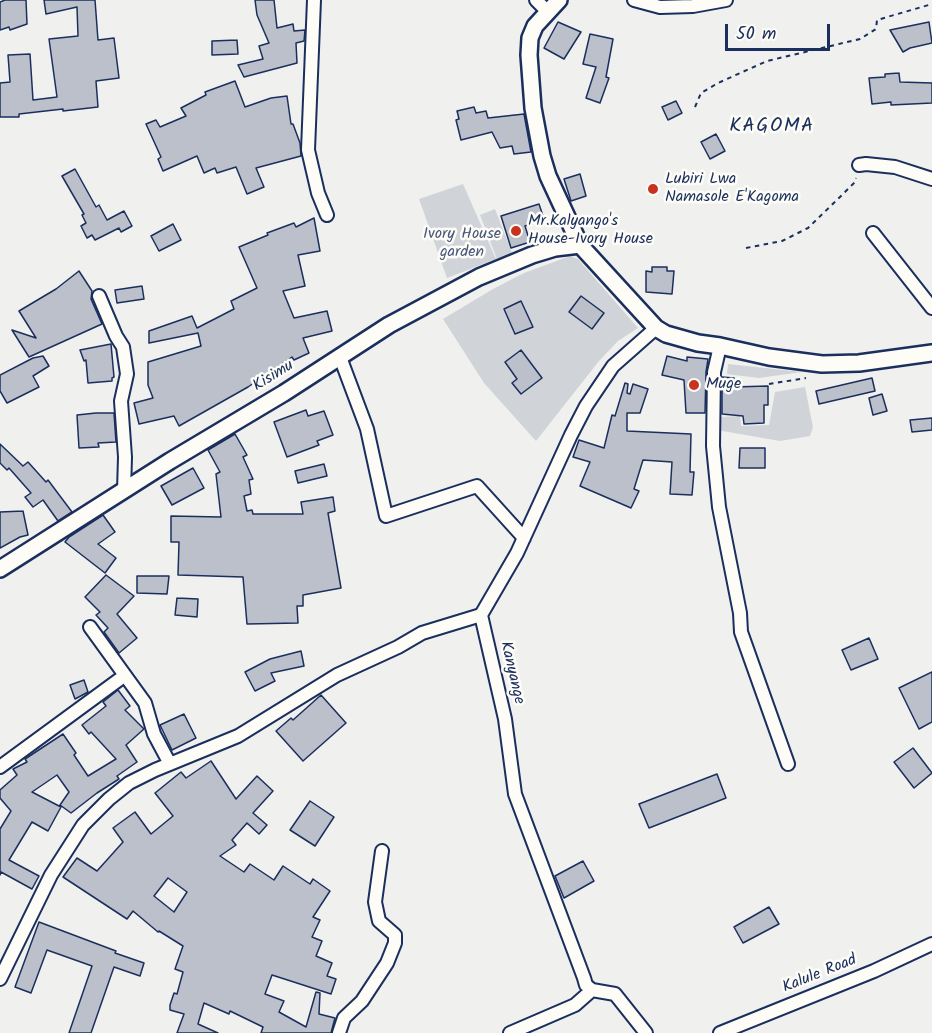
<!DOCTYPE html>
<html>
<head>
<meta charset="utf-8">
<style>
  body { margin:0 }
  #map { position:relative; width:932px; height:1033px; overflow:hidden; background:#f0f0ee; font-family:Kalam,sans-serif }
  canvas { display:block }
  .scale { position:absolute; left:725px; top:24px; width:105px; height:27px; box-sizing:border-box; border:3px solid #1b2f5e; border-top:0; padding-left:8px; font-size:18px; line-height:21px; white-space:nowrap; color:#1b2f5e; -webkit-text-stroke:4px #fdfcf7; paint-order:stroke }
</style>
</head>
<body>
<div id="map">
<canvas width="932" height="1033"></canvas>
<div class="scale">50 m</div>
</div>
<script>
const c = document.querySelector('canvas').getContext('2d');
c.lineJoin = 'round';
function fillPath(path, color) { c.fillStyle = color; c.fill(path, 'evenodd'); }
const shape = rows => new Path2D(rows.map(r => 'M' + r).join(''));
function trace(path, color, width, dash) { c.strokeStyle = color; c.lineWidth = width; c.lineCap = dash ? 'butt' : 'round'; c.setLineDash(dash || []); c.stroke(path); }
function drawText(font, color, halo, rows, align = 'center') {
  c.font = font + ' Kalam,sans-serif'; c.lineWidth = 5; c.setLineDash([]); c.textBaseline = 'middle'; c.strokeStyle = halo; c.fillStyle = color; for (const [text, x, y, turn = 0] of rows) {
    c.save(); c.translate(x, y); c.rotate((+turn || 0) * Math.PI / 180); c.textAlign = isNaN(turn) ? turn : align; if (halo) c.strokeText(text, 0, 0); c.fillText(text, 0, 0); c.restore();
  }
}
const green = shape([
  [463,184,496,259,447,278,419,199],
  [495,209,512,253,497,259,480,215],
  [570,256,578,259,638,328,618,341,599,361,536,441,484,383,443,319,493,289,524,273],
  [728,364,802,372,759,378,727,374],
  [805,387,813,427,810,436,780,441,717,430,719,417,740,416,741,426,769,425,775,392]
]);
const building = shape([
  [5,0,26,0,27,24,10,30,9,27,0,30,0,2,5,0],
  [44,0,95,0,98,40,114,38,119,78,96,81,98,107,63,111,63,109,19,114,19,117,0,117,0,83,10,82,8,55,30,54,33,100,57,97,49,39,78,36,77,7,46,14,44,0],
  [255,0,274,0,277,28,293,24,294,31,305,30,304,41,296,43,297,63,244,77,238,65,263,59,259,46,269,43,257,15,255,0],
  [558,22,581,32,564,59,544,48,558,22],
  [929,22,932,43,910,48,903,52,890,30,929,22],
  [590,34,613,39,606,77,609,78,600,103,586,98,596,67,583,64,590,34],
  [237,40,238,54,212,55,212,41,237,40],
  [899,73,900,82,932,83,932,103,891,105,891,102,872,104,869,78,885,77,885,74,899,73],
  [235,81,245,107,271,98,287,96,291,124,293,124,300,143,301,156,256,168,264,187,247,194,236,167,217,173,215,168,204,173,197,156,163,171,158,159,161,157,146,124,156,120,160,127,186,116,181,108,206,95,205,92,235,81],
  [676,101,682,113,668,120,662,107,676,101],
  [474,107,476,113,486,111,488,118,524,114,531,152,514,154,512,146,500,148,492,132,461,140,456,120,459,119,457,111,474,107],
  [716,134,725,151,710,159,701,142,716,134],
  [75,169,96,207,99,205,107,220,124,211,132,226,121,232,119,228,95,240,92,235,87,238,81,226,86,223,82,215,84,214,62,176,75,169],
  [580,174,586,196,571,201,564,179,580,174],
  [539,204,544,219,525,226,530,242,511,248,501,216,539,204],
  [314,218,320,251,298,255,305,286,283,291,294,318,327,311,332,331,303,338,309,353,294,360,292,357,248,387,179,426,174,416,139,424,134,403,153,398,148,385,148,362,201,346,198,333,149,343,149,331,192,316,197,328,234,309,231,301,257,288,239,247,268,235,267,233,294,223,296,227,314,218],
  [173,224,181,240,159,251,151,236,173,224],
  [652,267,667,267,667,271,674,271,672,294,646,292,646,271,652,272,652,267],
  [79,271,92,291,91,299,102,324,29,357,12,330,36,338,19,311,56,289,79,271],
  [142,286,144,299,117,303,115,290,142,286],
  [581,296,604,313,592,329,569,312,581,296],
  [521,301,533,327,515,334,504,309,521,301],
  [111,344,114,377,112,378,112,381,88,383,86,360,84,361,80,350,111,344],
  [521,350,542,378,521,394,512,383,517,379,505,362,521,350],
  [43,356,49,366,33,376,39,387,7,403,0,391,0,375,33,358,43,356],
  [667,356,687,361,687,357,708,359,706,372,705,413,686,413,684,380,662,375,667,356],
  [722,377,734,378,733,387,768,386,768,405,764,405,764,423,744,424,743,416,722,414,722,377],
  [872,378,875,391,819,404,816,391,872,378],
  [625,383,628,384,627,393,630,394,633,384,648,389,640,413,627,413,627,431,691,434,690,472,694,472,692,495,670,494,672,462,643,460,634,489,639,491,631,508,580,486,590,462,573,457,579,440,604,448,612,415,615,416,625,383],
  [882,394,887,411,873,415,869,398,882,394],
  [306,410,308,416,324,411,333,435,317,441,319,445,287,457,274,422,306,410],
  [96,413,114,413,116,442,98,443,99,447,79,448,77,415,96,413],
  [932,418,932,430,912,432,910,420,932,418],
  [235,434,247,455,243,457,253,479,249,480,251,494,244,496,247,511,252,510,253,514,303,514,301,502,333,497,335,511,328,513,341,588,303,595,303,606,297,606,298,623,247,624,243,577,178,575,179,542,171,542,171,516,221,517,216,474,220,472,208,450,235,434],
  [0,444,23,466,28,462,46,482,48,480,72,512,58,521,43,500,33,507,25,497,31,493,9,468,7,470,0,463,0,444],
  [740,448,765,448,765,468,739,468,740,448],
  [324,464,327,476,298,483,295,471,324,464],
  [193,468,204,488,172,505,161,486,193,468],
  [23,511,28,535,20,537,0,548,0,512,23,511],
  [103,515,115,532,98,544,116,558,105,573,65,542,69,537,103,515],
  [106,575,134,596,117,614,137,638,119,653,104,632,108,628,96,615,100,612,85,597,106,575],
  [137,576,169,576,167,594,137,593,137,576],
  [177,598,198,599,197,617,175,615,177,598],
  [869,638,878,659,851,670,842,650,869,638],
  [301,651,304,666,271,673,275,681,255,691,245,672,270,659,301,651],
  [932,672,932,722,919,729,899,688,932,672],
  [84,680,88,692,75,699,70,685,84,680],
  [118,690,130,706,125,710,144,729,126,745,137,762,117,776,119,779,97,793,71,813,60,805,69,792,57,775,32,792,61,807,48,831,32,822,9,860,39,876,32,889,1,872,0,875,0,829,11,811,0,798,0,790,17,775,13,769,27,762,25,759,63,734,76,753,74,755,88,776,116,759,91,732,89,734,82,725,106,706,103,702,118,690],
  [321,695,346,723,303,761,276,731,291,718,293,720,321,695],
  [184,714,196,738,172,750,160,725,184,714],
  [913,748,932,773,914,788,894,762,913,748],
  [211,761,236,799,257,776,273,791,253,813,267,825,259,834,247,823,232,840,236,845,220,856,244,872,250,864,274,880,283,866,310,884,313,879,330,891,313,917,320,920,312,937,322,941,316,956,332,963,327,976,336,979,331,994,272,975,265,994,284,1001,279,1012,306,1027,316,992,320,993,319,1014,335,1018,331,1033,261,1033,263,1027,230,1011,229,1014,204,1003,198,1024,218,1033,177,1033,184,1014,170,1010,170,1005,174,993,177,994,183,972,175,969,183,946,159,931,158,932,133,911,127,919,63,877,77,858,97,871,123,842,113,828,135,812,151,834,173,816,155,793,181,772,186,778,211,761],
  [168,878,187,892,174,912,154,896,168,878],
  [717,774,726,798,649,828,639,804,717,774],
  [310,801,334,817,315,846,290,830,310,801],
  [583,861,594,881,564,898,555,876,583,861],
  [769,907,779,924,743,943,734,927,769,907],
  [39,922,116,951,115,953,144,963,140,976,114,967,91,1033,69,1033,92,966,47,950,31,993,15,987,39,922]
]);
const path = shape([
  [695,107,701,93,718,83,767,61,860,39,876,29,877,20,932,4],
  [746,248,782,241,808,228,842,195,855,182,856,178],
  [769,384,806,378]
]);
const minor = shape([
  [314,0,308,150,318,193,327,215],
  [536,0,548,12],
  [634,0,660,7,693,6,726,0],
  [859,165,866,164,895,167,932,179],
  [873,233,932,308],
  [99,296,116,336,123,347,127,374,121,401,125,457,124,491],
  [720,346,714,372,713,446,719,507,740,613,741,632,788,764],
  [340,357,367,429,386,516,477,486,524,538],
  [90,627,145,703,154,734,170,764],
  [0,767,124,676],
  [0,979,51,875,83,825,109,799,129,783,155,770,238,736,337,675,398,647,422,633,481,615],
  [339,1033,344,1018,362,1001,387,963,395,943,395,935,379,921,375,902,382,851],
  [510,1033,575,1005,592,990],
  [646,1033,615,994,592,990,586,985,584,978,515,794,505,719,481,615,517,553,571,435,586,406,613,366,656,328],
  [720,1033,874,971,932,944]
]);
const tertiary = shape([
  [559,0,535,26,530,38,529,55,533,108,542,156,548,176,580,245,656,328,666,334,698,343,720,346,769,357,822,364,859,363,932,353],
  [0,569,170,461,284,393,389,325,479,277,532,255,555,248,580,245]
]);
const markers = [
  [653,189,6,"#c8321e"],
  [516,231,6,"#c8321e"],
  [694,385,6,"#c8321e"]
];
const poiNames = [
  ["Lubiri Lwa",665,180],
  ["Namasole E'Kagoma",665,198],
  ["Mr.Kalyango's",528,222],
  ["House-Ivory House",528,240],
  ["Muge",706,385]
];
const parkNames = [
  ["Ivory House",462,235],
  ["garden",462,253]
];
const streetNames = [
  ["Kisimu",274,377,-32],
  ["Kanyange",511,673,77],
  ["Kalule Road",820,975,-22]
];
const quarterNames = [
  ["KAGOMA",772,128]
];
fillPath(green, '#d0d3d8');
fillPath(building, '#bbc0ca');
trace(building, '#1b2f5e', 1.5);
trace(minor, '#1b2f5e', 16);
trace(tertiary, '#1b2f5e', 20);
trace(path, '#1b2f5e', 2, [4.5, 4.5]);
trace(minor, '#fdfcf7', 12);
trace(tertiary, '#fdfcf7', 15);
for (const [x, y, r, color] of markers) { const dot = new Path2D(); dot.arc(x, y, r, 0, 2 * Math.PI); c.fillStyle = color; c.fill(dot); trace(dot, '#fdfcf7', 2); }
drawText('16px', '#1b2f5e', '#fdfcf7', poiNames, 'left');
drawText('16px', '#48587c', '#fdfcf7', parkNames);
drawText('16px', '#1b2f5e', '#fdfcf7', streetNames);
c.letterSpacing = '1.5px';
drawText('20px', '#1b2f5e', '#fdfcf7', quarterNames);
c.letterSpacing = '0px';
</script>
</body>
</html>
